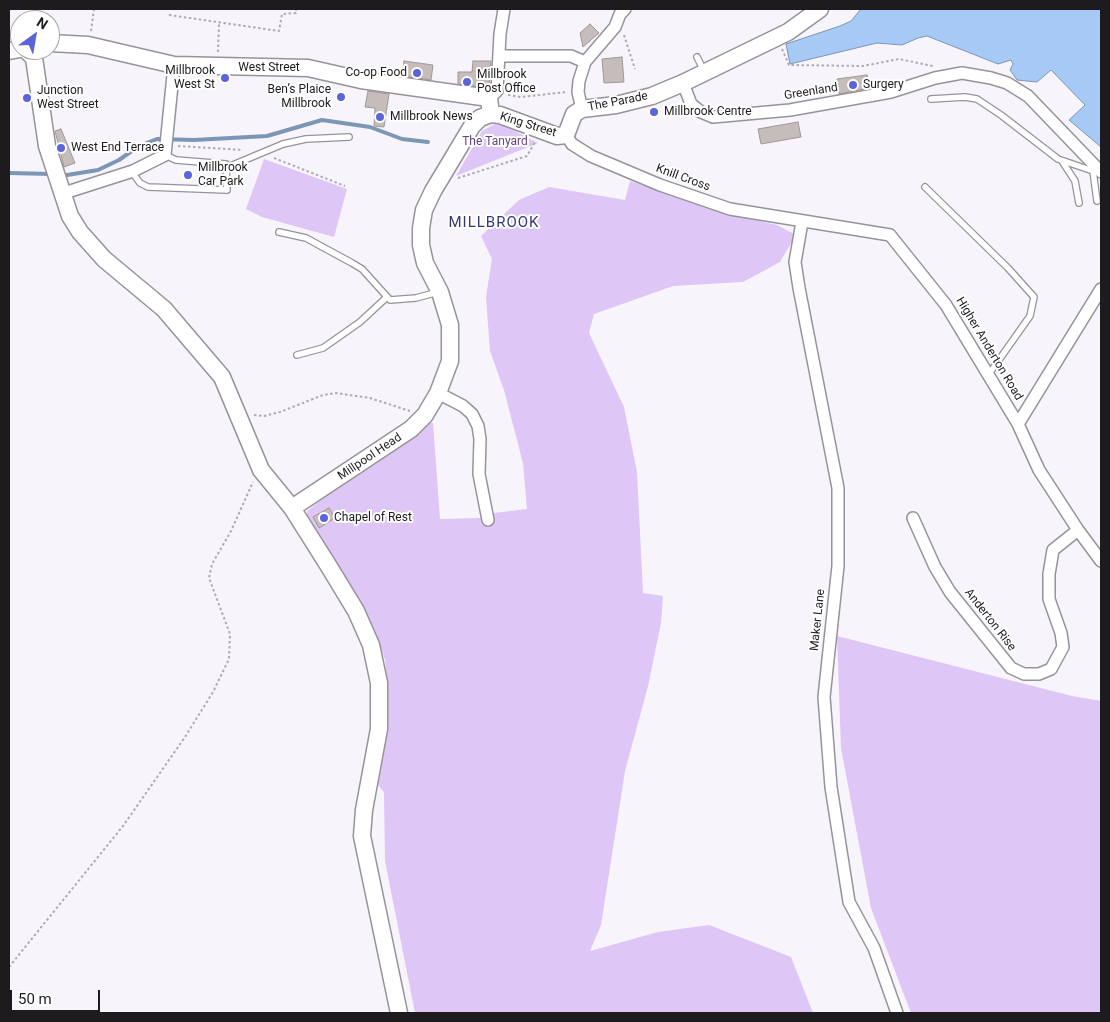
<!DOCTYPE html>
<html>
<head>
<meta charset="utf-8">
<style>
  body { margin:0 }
  #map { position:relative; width:1110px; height:1022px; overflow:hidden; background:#f7f4fb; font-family:Roboto,sans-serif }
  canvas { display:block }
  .frame { position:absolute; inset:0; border:10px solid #1d1b1e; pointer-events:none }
  .north { position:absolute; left:10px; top:10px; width:50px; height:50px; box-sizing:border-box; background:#fff; border:1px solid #a5a4a5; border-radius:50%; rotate:32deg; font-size:14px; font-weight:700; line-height:20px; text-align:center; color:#1d1b1e }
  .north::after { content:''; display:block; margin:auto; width:18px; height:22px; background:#5b64db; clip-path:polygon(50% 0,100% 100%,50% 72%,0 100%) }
  .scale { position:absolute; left:10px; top:990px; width:90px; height:22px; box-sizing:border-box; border:2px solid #1d1b1e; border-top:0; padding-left:6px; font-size:15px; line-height:18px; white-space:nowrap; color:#1d1b1e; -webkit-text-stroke:4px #fff; paint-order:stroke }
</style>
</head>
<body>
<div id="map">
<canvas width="1110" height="1022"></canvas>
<div class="frame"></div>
<div class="north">N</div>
<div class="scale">50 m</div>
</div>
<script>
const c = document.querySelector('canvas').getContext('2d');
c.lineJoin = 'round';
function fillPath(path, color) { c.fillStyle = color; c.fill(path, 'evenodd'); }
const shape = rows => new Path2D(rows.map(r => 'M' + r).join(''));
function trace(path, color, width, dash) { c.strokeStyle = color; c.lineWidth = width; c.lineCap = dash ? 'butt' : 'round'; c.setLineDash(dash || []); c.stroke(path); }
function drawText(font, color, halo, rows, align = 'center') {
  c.font = font + ' Roboto,sans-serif'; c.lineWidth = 4; c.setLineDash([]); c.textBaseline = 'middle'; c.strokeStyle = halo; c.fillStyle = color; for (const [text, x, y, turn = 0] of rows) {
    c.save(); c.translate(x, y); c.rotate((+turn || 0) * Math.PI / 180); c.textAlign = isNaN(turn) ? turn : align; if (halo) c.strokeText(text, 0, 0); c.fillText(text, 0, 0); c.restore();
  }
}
const green = shape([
  [495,124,503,125,538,143,456,176,482,131],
  [264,159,347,189,334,237,262,217,246,209],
  [630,181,724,213,777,225,796,235,780,262,743,282,673,286,594,314,589,333,624,407,637,472,643,593,663,596,661,623,648,686,625,771,601,925,590,951,658,932,709,925,791,957,813,1013,415,1013,385,861,384,792,378,785,386,741,388,695,385,660,374,629,357,596,307,518,307,511,371,462,429,423,433,423,440,519,480,518,494,513,527,509,523,463,504,390,490,351,486,297,492,259,481,236,519,200,549,187,625,200],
  [837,636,1072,696,1101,701,1101,1013,911,1013,871,908,841,748]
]);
const water = shape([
  [861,9,1101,9,1101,147,1069,120,1085,105,1051,70,1037,82,1017,80,1010,70,1013,64,1011,60,998,64,927,36,918,38,902,45,877,43,790,64,786,44,840,26,851,21,861,9]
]);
const stream = shape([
  [9,173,51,174],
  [61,176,98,170,119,160,139,146,157,139,194,140,267,136,322,120,370,127,402,139,428,142]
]);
const building = shape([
  [590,24,599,33,583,47,580,33,590,24],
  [622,57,624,82,604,83,602,59,622,57],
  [404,61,433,65,431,80,402,76,404,61],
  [473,61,491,61,489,88,458,84,458,72,472,72,473,61],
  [867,75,869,88,839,94,837,79,867,75],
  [368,91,389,94,384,127,374,126,375,108,365,107,368,91],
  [798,122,801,137,761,144,758,129,798,122],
  [61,129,75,163,64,167,55,131,61,129],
  [329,508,335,518,319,528,313,517,329,508]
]);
const path = shape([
  [169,15,279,31,282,14,296,13,296,9],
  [91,31,94,9],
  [624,35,635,69],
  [782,49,789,65,863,66,899,59,933,66],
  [218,52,219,24],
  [508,95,521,97,567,92],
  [178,146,243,150],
  [274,158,345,186],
  [458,178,527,156,535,142],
  [254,415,264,416,280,412,323,395,336,393,370,398,410,411],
  [9,967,123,826,185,737,213,692,229,659,230,634,209,578,212,564,231,531,253,482]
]);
const lane = shape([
  [697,57,704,71],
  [931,99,965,97,977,99,1001,115,1058,159,1093,171,1097,167],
  [1062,161,1075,181,1079,203],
  [228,167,283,144,306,139,349,137],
  [1093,171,1097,201],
  [132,172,140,183,148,187,227,190,226,164,176,160,165,155],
  [925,187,1008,268,1034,297,1030,316,989,374],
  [279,232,306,238,352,263,362,269,390,300,416,298,438,292],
  [297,355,323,348,360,322,387,297]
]);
const street = shape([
  [500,56,571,56,585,62],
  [683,83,691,104,701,112,713,117,790,110,891,92,935,78,962,73,991,78,1007,83,1028,96,1101,172],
  [489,98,497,91,500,34,504,9],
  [582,109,578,92,579,81,585,62,615,27,620,14,625,9],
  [566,135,572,144,591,156,660,185,730,209,890,235,946,305,1018,424,1039,470,1078,530,1101,561],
  [61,194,133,171,165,155,174,65],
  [802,222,795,262,799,288,838,488,838,566,824,697,831,787,849,902,874,948,897,1013],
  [438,393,463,406,472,414,478,426,480,439,479,474,488,520],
  [1018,424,1101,289],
  [913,518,935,567,950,592,1011,668,1024,674,1039,674,1051,669,1063,647,1061,633,1049,599,1049,574,1053,550,1078,530]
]);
const secondary = shape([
  [50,43,88,45,174,65,308,68,361,80,489,98,491,114],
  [26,50,34,58,47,146,70,216,80,232,104,259,164,309,222,377,261,470,292,508,328,565,356,611,371,645,379,683,379,729,364,810,362,836,399,1013],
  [9,51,20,49],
  [292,508,411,429,425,415,438,393,450,361,450,325,440,292,425,263,421,245,421,228,424,210,433,191,472,126,480,118,491,114,500,115,557,136,566,135,574,114,582,109,616,105,652,96,683,83,788,32,820,9]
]);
const markers = [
  [417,73,5,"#5b64db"],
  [225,78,5,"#5b64db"],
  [467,82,5,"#5b64db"],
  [853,85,5,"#5b64db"],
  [341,97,5,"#5b64db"],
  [27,98,5,"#5b64db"],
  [654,112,5,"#5b64db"],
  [380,117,5,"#5b64db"],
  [61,148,5,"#5b64db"],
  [188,175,5,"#5b64db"],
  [324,518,5,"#5b64db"]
];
const streetNames = [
  ["West Street",269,68],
  ["Greenland",811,92,-9],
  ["The Parade",618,102,-11],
  ["King Street",528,125,17],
  ["Knill Cross",683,178,20],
  ["Higher Anderton Road",989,349,59],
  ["Millpool Head",370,457,-34],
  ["Maker Lane",818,620,-84],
  ["Anderton Rise",990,620,52]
];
const poiNames = [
  ["Millbrook",215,71,"right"],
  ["West St",215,85,"right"],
  ["Co-op Food",407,73,"right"],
  ["Millbrook",477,75],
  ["Post Office",477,89],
  ["Surgery",863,85],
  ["Ben’s Plaice",331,90,"right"],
  ["Millbrook",331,104,"right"],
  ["Junction",37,91],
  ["West Street",37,105],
  ["Millbrook Centre",664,112],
  ["Millbrook News",390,117],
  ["West End Terrace",71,148],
  ["Millbrook",198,168],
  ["Car Park",198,182],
  ["Chapel of Rest",334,518]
];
const parkNames = [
  ["The Tanyard",495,142]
];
const quarterNames = [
  ["MILLBROOK",494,223]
];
fillPath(green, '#dec6f7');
fillPath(water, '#a6caf5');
trace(water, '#7d96b4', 1);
trace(stream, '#7d96b4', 4);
fillPath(building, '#c5bcbb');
trace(building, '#a09897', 1);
trace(lane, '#96939a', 8);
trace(street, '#96939a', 14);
trace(secondary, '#96939a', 19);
trace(path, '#aeabb1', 2, [2.5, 2.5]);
trace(lane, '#fff', 5.5);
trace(street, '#fff', 11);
trace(secondary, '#fff', 16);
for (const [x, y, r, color] of markers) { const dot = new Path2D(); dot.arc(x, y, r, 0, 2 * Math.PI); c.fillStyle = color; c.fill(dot); trace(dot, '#fff', 2); }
drawText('12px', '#1d1b1e', '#fff', streetNames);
drawText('12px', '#1d1b1e', '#fff', poiNames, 'left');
drawText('12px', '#644481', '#fff', parkNames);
c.letterSpacing = '1px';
drawText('15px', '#333974', '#fff', quarterNames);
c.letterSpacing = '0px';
</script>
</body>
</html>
